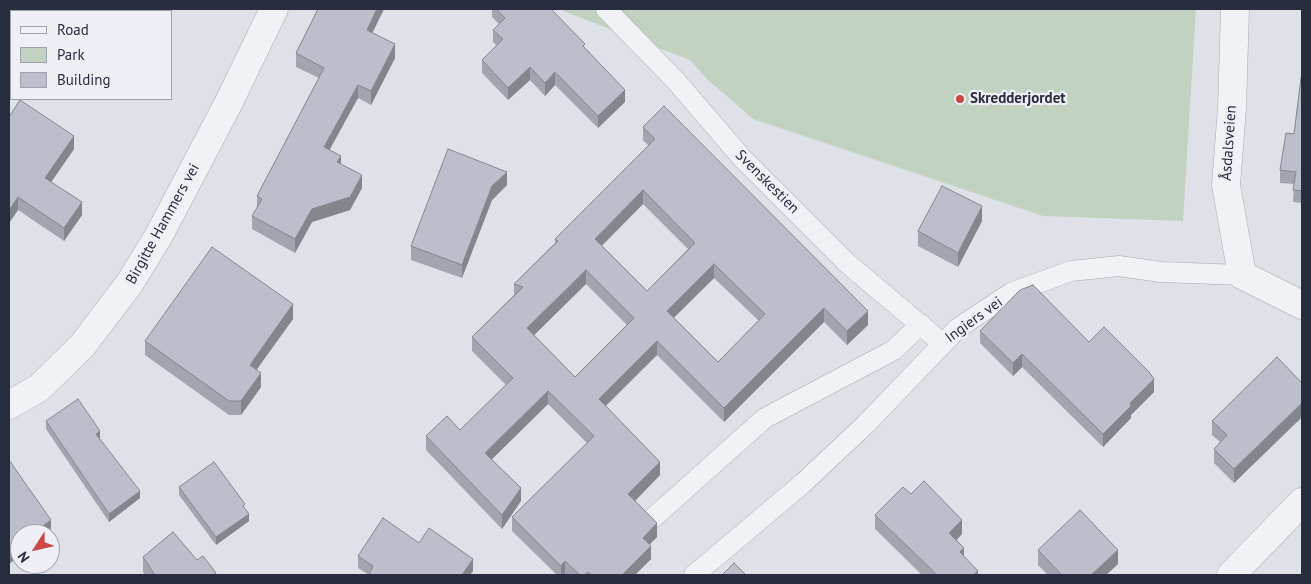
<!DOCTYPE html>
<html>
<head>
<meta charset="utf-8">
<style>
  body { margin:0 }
  #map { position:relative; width:1311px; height:584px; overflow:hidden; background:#dfe1e8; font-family:"PT Sans",sans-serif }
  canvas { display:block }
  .frame { position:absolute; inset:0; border:10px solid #282c3f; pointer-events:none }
  .legend { position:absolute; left:10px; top:10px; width:162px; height:90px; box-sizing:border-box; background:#eef0f6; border:1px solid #9fa2ad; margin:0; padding:6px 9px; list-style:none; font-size:15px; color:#282c3f }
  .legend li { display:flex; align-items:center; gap:10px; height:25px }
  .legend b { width:25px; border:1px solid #9fa2ad }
  .north { position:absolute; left:10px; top:524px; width:50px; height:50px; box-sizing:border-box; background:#eef0f6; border:1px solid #9fa2ad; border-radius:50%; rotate:235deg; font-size:14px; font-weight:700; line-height:20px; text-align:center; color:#282c3f }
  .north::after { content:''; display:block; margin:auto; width:18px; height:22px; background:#cd4743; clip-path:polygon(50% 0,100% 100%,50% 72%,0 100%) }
</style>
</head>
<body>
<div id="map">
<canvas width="1311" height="584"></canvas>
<div class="frame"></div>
<ul class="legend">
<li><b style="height:6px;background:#f1f2f6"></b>Road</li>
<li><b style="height:14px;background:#c1d2c0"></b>Park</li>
<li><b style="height:14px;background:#bcbfcb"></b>Building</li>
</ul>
<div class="north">N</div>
</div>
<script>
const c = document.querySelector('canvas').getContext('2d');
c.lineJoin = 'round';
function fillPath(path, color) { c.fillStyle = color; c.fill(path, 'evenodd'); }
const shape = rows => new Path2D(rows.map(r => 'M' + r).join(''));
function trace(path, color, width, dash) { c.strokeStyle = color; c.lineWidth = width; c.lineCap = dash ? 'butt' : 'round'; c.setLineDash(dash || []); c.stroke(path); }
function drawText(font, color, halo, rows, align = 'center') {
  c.font = font + ' "PT Sans",sans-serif'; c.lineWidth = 4.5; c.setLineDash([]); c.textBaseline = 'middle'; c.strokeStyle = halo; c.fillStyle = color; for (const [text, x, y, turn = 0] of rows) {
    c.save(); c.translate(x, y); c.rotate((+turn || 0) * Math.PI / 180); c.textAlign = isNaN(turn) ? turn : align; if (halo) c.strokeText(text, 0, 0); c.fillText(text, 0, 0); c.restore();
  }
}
const green = shape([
  [558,9,1196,9,1183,221,1043,216,753,119,707,79,690,60]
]);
const service = shape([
  [606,9,676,81,742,158,848,264,942,343],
  [654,517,765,418,894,350,921,324],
  [694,575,802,484,866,424,958,328,1011,293,1071,271,1119,266,1161,272,1242,275]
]);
const minor = shape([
  [1235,9,1232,108,1226,185,1242,275,1302,305],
  [9,405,39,388,82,346,129,284,158,237,228,104,274,9],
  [1231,575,1302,502]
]);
const wall = shape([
  [90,9,133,9,131,11,94,11],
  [318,9,384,9,372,33,395,58,371,105,358,98,329,150,362,188,350,210,312,222,295,253,252,229,252,216,257,208,257,196,319,78,296,67,296,53],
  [492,9,551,9,585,48,625,102,598,128,555,85,545,96,530,80,508,100,482,73,482,60,497,46,493,42,493,30,499,24,492,17],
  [1302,78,1302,203,1293,202,1294,184,1280,183,1280,170,1294,134],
  [9,117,74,149,51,182,82,215,64,241,18,210,9,223],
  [643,127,868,325,847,345,824,322,724,422,657,355,606,406,660,475,635,501,657,537,650,544,651,559,635,575,557,575,512,531,512,517,587,443,548,404,492,459,521,501,502,529,426,450,426,436,460,430,506,385,472,351,472,337,514,295,514,284,555,243,555,239,649,146,643,140],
  [643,204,688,249,647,291,602,246],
  [714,278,759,321,718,362,674,318],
  [586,284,627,325,575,377,534,335],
  [507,185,492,200,462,278,411,260,411,246],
  [982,221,958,267,918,246,918,231],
  [293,319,256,370,261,387,241,415,229,415,145,355,145,341],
  [980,331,1089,342,1154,392,1131,415,1131,418,1103,447,1022,367,1013,376,980,343],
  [1302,383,1302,417,1234,483,1214,463,1214,449,1220,442,1212,435,1212,421],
  [46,421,100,439,140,498,109,522,46,429],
  [179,487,245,509,249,521,216,545,179,495],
  [875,515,962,534,957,540,964,557,978,575,922,575,875,529],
  [419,543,473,571,470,575,369,575,358,568,358,556],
  [1038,550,1118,564,1106,575,1048,575,1038,565],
  [143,557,197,560,216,575,145,575,143,572]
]);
const shadedWall = shape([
  [122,9,133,9,131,11,120,11],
  [377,9,384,9,367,44,367,30],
  [395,44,395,58,371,105,371,91],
  [530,67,530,80,508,100,508,88],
  [555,72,555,85,545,96,545,83],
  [358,85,358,98,324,160,324,147],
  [625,90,625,102,598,128,598,116],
  [74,136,74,149,45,191,45,178],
  [341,156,341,170,337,162],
  [507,172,507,185,492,200,462,278,462,265,492,186],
  [362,175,362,188,350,210,312,222,295,253,295,239,312,209],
  [643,190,643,204,595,252,595,239],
  [18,197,18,210,9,223,9,210],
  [82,202,82,215,64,241,64,228],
  [982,206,982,221,958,267,958,253],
  [714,264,714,278,667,324,667,311],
  [586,270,586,284,527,342,527,328],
  [293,304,293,319,250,379,250,365],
  [824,308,824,322,724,422,724,408],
  [868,311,868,325,847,345,847,331],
  [657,341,657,355,599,412,599,399],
  [1022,354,1022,367,1013,376,1013,363],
  [261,373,261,387,241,415,241,401],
  [1154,379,1154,392,1131,415,1131,418,1103,447,1103,434,1130,403],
  [548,391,548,404,485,466,485,453],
  [1302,403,1302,417,1234,483,1234,469],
  [100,431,100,439,96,442,96,434],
  [660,462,660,475,628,508,628,494],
  [521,488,521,501,502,529,502,515],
  [140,491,140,498,109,522,109,514],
  [249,514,249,521,216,545,216,537],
  [51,520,51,534,50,535,50,534,31,534],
  [962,520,962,534,949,547,949,533],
  [657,523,657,537,643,551,643,538],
  [20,541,20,556,9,564,9,549],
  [651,546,651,559,635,575,622,575],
  [964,548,964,562,960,552],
  [1118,550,1118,564,1106,575,1091,575],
  [473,559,473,571,470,575,462,575],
  [565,561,565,575,561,575,561,566],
  [978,571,978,575,973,575]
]);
const building = shape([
  [109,9,122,9,120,11,113,11,109,9],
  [318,9,377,9,367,30,395,44,371,91,358,85,324,147,341,156,337,162,362,175,350,197,312,209,295,239,252,216,262,199,257,196,324,68,296,53,318,9],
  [496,9,551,9,585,44,583,46,625,90,598,116,555,72,545,83,530,67,508,88,482,60,503,39,493,30,505,18,496,9],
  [1301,78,1302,78,1302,191,1293,190,1296,172,1280,170,1286,133,1294,134,1301,78],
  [20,100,74,136,45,178,82,202,64,228,18,197,9,210,9,117,20,100],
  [664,106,868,311,847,331,824,308,724,408,657,341,599,399,660,462,628,494,657,523,643,538,651,546,622,575,592,575,588,572,584,575,580,575,565,561,561,566,512,517,594,436,548,391,485,453,521,488,502,515,426,436,447,416,460,430,513,378,472,337,523,287,514,284,558,241,555,239,655,139,643,127,664,106],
  [643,190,695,243,647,291,595,239,643,190],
  [714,264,765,314,718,362,667,311,714,264],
  [586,270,634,318,575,377,527,328,586,270],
  [448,149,507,172,492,186,462,265,411,246,448,149],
  [942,186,982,206,958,253,918,231,942,186],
  [212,247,293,304,250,365,261,373,241,401,229,401,145,341,212,247],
  [1033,285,1089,342,1104,327,1149,372,1154,379,1130,403,1131,406,1103,434,1022,354,1013,363,980,331,1020,290,1033,285],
  [1277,357,1302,383,1302,403,1234,469,1214,449,1227,435,1212,421,1277,357],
  [78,399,100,431,96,434,140,491,109,514,46,421,78,399],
  [9,460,51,520,31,534,20,534,20,541,9,549,9,460],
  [214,462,245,504,243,506,249,514,216,537,179,487,214,462],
  [924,481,962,520,949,533,964,548,960,552,978,571,973,575,937,575,875,515,903,487,911,494,924,481],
  [1080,510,1118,550,1091,575,1062,575,1038,550,1080,510],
  [383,518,419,543,429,528,473,559,462,575,369,575,373,566,358,556,383,518],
  [173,532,197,560,203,556,216,573,213,575,155,575,143,557,173,532],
  [734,563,746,575,722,575,734,563]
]);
const markers = [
  [960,99,5,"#cd4743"]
];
const poiNames = [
  ["Skredderjordet",970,99]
];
const streetNames = [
  ["Åsdalsveien",1229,143,-86],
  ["Svenskestien",767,182,45],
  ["Birgitte Hammers vei",163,224,-61],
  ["Ingiers vei",974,320,-36]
];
fillPath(green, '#c1d2c0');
trace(service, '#a8abb5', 21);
trace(minor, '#a8abb5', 29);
trace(service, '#f1f2f6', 20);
trace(minor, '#f1f2f6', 28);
fillPath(wall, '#a2a4af');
fillPath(shadedWall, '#84868e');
fillPath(building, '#bcbfcb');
trace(building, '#84868e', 1);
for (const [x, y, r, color] of markers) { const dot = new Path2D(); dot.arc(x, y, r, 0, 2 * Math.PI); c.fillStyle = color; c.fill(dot); trace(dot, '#eef0f6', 2); }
drawText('bold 15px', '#282c3f', '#eef0f6', poiNames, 'left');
drawText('15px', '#282c3f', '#eef0f6', streetNames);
</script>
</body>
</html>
